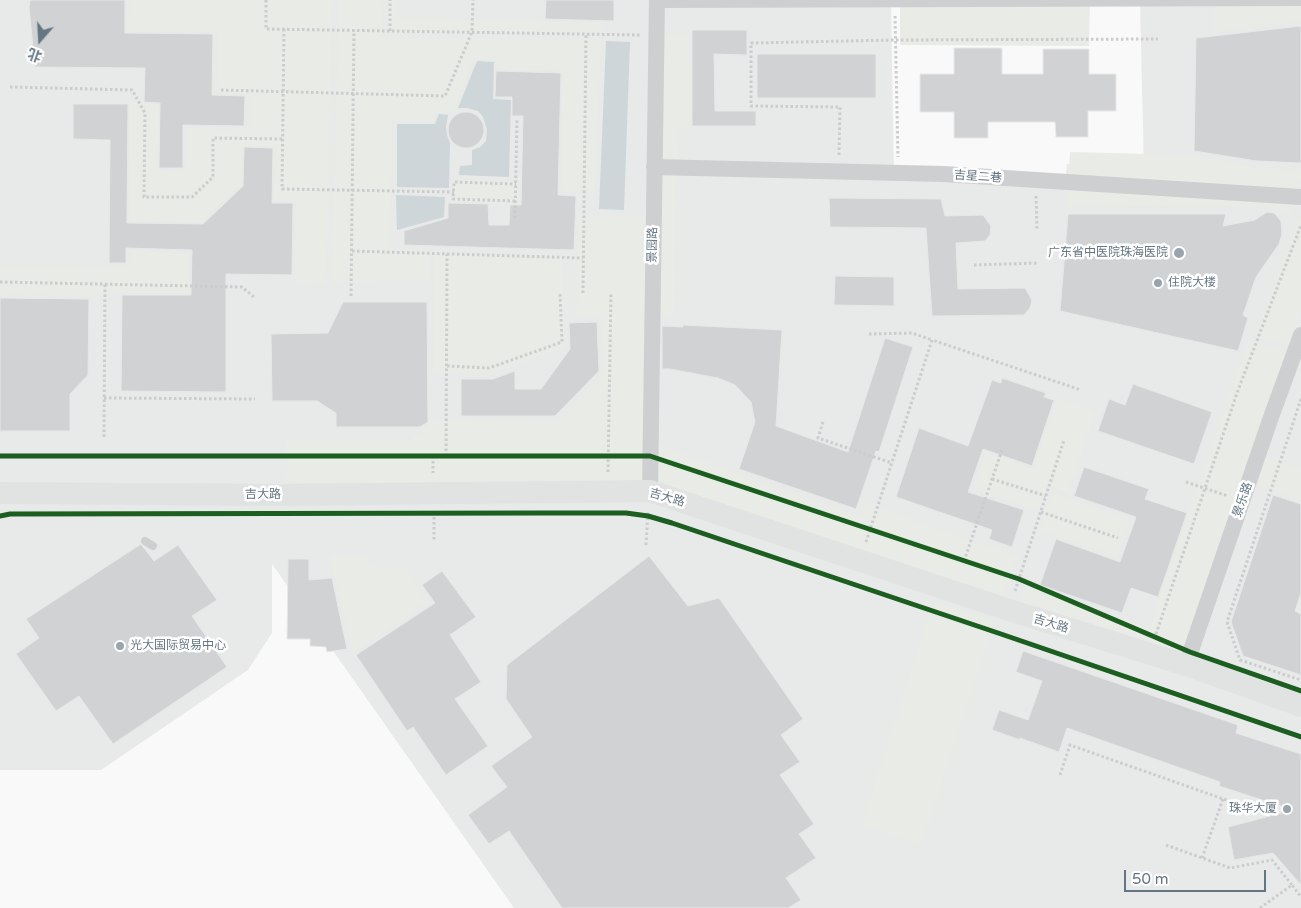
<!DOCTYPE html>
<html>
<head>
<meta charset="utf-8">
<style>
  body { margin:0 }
  #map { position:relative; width:1301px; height:908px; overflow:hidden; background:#f9f9f9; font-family:"Varela Round","Noto Sans SC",sans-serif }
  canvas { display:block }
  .north { position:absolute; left:15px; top:15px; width:50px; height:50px; -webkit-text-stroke:4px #fff; paint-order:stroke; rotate:199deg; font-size:14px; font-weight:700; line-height:20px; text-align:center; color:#657683 }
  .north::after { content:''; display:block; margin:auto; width:18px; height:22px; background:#657683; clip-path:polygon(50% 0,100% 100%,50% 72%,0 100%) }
  .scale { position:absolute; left:1124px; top:870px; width:142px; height:22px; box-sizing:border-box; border:2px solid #657683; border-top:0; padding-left:6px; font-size:15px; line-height:18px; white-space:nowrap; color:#657683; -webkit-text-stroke:4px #fff; paint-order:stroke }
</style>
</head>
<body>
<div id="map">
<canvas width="1301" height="908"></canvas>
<div class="north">北</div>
<div class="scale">50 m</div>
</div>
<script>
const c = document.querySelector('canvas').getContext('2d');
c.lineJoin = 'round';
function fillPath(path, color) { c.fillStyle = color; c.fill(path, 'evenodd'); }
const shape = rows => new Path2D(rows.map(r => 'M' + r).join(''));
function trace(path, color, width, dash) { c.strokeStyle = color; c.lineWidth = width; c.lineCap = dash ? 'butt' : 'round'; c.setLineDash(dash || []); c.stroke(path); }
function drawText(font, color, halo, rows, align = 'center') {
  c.font = font + ' "Varela Round","Noto Sans SC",sans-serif'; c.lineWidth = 5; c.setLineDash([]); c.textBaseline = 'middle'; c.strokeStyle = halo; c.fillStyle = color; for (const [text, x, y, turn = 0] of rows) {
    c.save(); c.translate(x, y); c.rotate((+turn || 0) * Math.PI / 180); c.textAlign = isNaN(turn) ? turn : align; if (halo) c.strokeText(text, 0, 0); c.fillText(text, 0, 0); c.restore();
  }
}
const built = shape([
  [0,0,1301,0,1301,908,514,908,272,564,272,633,248,670,101,770,0,770],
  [1140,2,1144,171,1067,164,1065,182,894,173,891,4]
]);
const green = shape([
  [129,0,331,0,327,282,295,283,296,201,274,200,276,146,241,146,241,185,202,222,130,221,130,103,158,104,158,171,186,172,187,128,249,129,249,93,217,93,218,31,128,31],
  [338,0,383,0,382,38,601,40,595,193,561,191,563,71,498,69,498,61,475,58,454,112,437,111,433,121,392,121,391,248,430,250,431,281,332,282],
  [388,0,396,0,397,18,601,23,601,33,387,33],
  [900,0,1090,0,1089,46,900,45],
  [1215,0,1301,0,1301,21,1215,33],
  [660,33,689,34,690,127,677,128,679,163,675,179,674,317,656,316],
  [1070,152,1190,155,1258,168,1301,169,1301,181,1290,213,1265,207,1067,206],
  [453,179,519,181,518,204,452,202],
  [1301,214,1301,311,1287,347,1255,336],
  [579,215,648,216,645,485,287,490,286,439,410,440,436,420,556,423,604,373,600,316,576,316],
  [131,251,188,253,188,292,121,292,93,296,0,295,0,265,130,267],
  [434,253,562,257,565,347,491,374,434,371],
  [1248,340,1287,353,1181,658,1019,605,1026,585,1149,628],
  [1058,399,1096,411,1068,493,1047,486,1039,511,974,489,986,453,1034,469],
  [658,445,860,516,864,503,1018,556,1003,599,656,486],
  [1266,458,1301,470,1301,500,1257,485],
  [1053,493,1130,520,1117,557,1039,530],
  [330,556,366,557,370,567,405,567,426,603,353,654],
  [934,601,995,620,922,844,861,825]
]);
const water = shape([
  [606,41,630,42,624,210,599,209],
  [477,61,494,62,493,99,511,100,509,177,459,175,460,166,472,165,472,150,480,147,486,141,487,129,483,117,478,111,467,108,458,108],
  [439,114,448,115,446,127,447,135,450,143,449,188,397,187,397,124,435,124],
  [396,195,445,197,444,217,397,230]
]);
const building = shape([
  [30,0,125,0,125,33,213,34,212,95,245,96,244,126,183,125,183,168,159,168,160,103,144,102,145,68,35,67,29,7,30,0],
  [546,0,614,0,614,21,545,19,546,0],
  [1301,26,1301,163,1257,161,1194,151,1196,38,1301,26],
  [692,30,747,30,747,55,714,54,715,111,756,111,756,126,692,126,692,30],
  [954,48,1002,48,1002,74,1043,74,1043,49,1089,49,1089,74,1116,74,1116,111,1088,111,1088,137,1056,137,1055,122,988,122,988,138,954,138,954,112,920,112,920,74,954,74,954,48],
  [757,54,876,54,876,98,757,98,757,54],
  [496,71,561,73,558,195,576,196,574,250,404,245,404,231,448,218,448,203,488,204,489,225,509,225,510,205,521,205,523,116,512,116,512,97,495,97,496,71],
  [73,104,128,104,127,223,203,224,243,186,244,147,273,148,272,203,293,203,292,275,226,274,226,392,121,391,122,295,191,295,192,250,126,248,126,263,109,263,110,140,73,139,73,104],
  '448 130a18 18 0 1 1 36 0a18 18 0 1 1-36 0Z',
  [829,198,941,199,945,216,983,215,991,226,990,235,985,241,956,243,958,289,1025,288,1032,300,1030,308,1024,315,932,316,926,228,830,227,829,198],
  [1267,212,1274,213,1281,221,1282,234,1279,244,1256,277,1243,315,1248,318,1238,351,1060,311,1068,214,1226,214,1223,226,1255,220,1267,212],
  [835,276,894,277,894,306,834,305,835,276],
  [0,298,89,299,88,375,70,394,70,431,0,431,0,298],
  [343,302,427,302,428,422,420,427,336,427,336,413,317,401,272,401,271,334,328,333,343,302],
  [597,322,599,371,555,416,461,416,461,379,493,379,515,371,515,389,541,389,570,349,569,323,597,322],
  [683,325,782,330,776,426,848,452,885,338,913,347,879,452,876,451,856,509,739,469,755,422,751,402,735,385,718,378,670,369,662,369,662,326,683,327,683,325],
  [1002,378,1046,393,1044,397,1054,400,1032,466,983,449,968,492,1024,510,1012,547,989,539,992,530,896,497,919,428,968,446,992,380,1001,383,1002,378],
  [1133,384,1212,412,1194,464,1098,431,1109,399,1125,405,1133,384],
  [1084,467,1149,489,1145,499,1187,513,1158,597,1131,588,1122,613,1040,585,1056,539,1120,562,1136,517,1074,496,1084,467],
  [1273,495,1301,504,1301,593,1295,611,1301,614,1301,675,1243,656,1231,622,1273,495],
  [141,544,154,561,178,545,217,600,192,616,227,667,113,744,79,696,56,711,16,654,39,638,26,619,141,544],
  [649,556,688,606,719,598,803,719,781,735,800,762,780,775,814,824,799,834,816,858,786,878,801,900,788,908,562,908,509,831,489,844,468,815,507,787,491,766,532,737,506,699,507,665,649,556],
  [288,559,309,559,309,580,332,578,347,649,327,652,326,647,310,646,310,639,287,639,288,559],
  [442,571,476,617,450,635,481,682,455,699,488,746,446,775,413,727,407,731,356,655,435,603,422,585,442,571],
  [1023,651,1238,725,1236,733,1301,754,1301,885,1273,853,1234,860,1228,827,1293,810,1219,786,1220,782,1067,728,1059,752,1020,738,1020,740,992,730,999,710,1028,720,1042,681,1016,672,1023,651]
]);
const path = shape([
  [266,0,266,29,640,35],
  [895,16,898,157],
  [284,29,282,189,454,192],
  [390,31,390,0],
  [10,87,132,90,145,113,144,197,192,197,213,177,213,138,283,139],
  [221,90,445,96,472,32,473,0],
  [839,155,840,107,751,106,751,43,896,40,1158,39],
  [1036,196,1037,230],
  [515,201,453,199,454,182,516,184],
  [515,218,517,119],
  [352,251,583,258],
  [974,265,1038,263],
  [0,282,242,287,254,297],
  [583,293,586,34],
  [351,296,354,30],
  [869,334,912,333,932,340],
  [447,366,489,368,562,342,560,293],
  [104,398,255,399],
  [1301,399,1227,622,1240,660,1301,680],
  [823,422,818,438,892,463],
  [104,437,105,284],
  [433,456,433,473],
  [446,456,447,254],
  [608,472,611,292],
  [992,479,1046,496],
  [1186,482,1228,496],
  [434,512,434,541],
  [1041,512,1118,538],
  [866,542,932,340,1081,390],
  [646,545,648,511],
  [964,561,1002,450],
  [1015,591,1064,440],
  [1156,634,1237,393,1301,225],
  [1060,775,1070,745,1249,808],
  [1166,845,1230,868,1272,860,1292,885],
  [1202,858,1223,799],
  [1260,908,1292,885,1301,897]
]);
const lane = shape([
  [656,4,1301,2],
  [145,541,153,546]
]);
const street = shape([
  [654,167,943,174,1301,197],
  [650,491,657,0],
  [1186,665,1270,420,1301,335]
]);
const secondary = shape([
  [0,493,273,495,650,491,1009,610,1186,665,1301,706]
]);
const cycleway = shape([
  [0,456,650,456,1019,579,1190,652,1301,691],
  [0,516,10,514,539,513,626,513,648,516,672,523,1001,634,1301,737]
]);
const markers = [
  [1179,253,6,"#99a4ac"],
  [1158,283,5,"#99a4ac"],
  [120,646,5,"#99a4ac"],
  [1287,809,5,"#99a4ac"]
];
const streetNames = [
  ["吉星二巷",978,177,4],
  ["景园路",653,245,-89],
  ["吉大路",263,495],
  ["吉大路",667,498,16],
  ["景乐路",1243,500,-71],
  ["吉大路",1051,624,17]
];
const poiNames = [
  ["广东省中医院珠海医院",1168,253],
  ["住院大楼",1168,283,"left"],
  ["光大国际贸易中心",130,646,"left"],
  ["珠华大厦",1277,809]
];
fillPath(built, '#e8e9e9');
fillPath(green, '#e8ebe6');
fillPath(water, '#ced6d9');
fillPath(building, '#d0d2d3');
trace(building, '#e8e8e8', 1);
trace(path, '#cbcccd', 3, [2.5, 2.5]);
trace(lane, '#cecfd0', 8);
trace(street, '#cecfd0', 16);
trace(secondary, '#e1e2e2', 22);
trace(cycleway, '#1b5e20', 5);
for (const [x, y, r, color] of markers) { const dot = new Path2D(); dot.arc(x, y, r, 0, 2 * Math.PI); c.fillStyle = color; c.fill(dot); trace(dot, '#fff', 2); }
drawText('12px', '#657683', '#fff', streetNames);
drawText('12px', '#657683', '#fff', poiNames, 'right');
</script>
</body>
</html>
